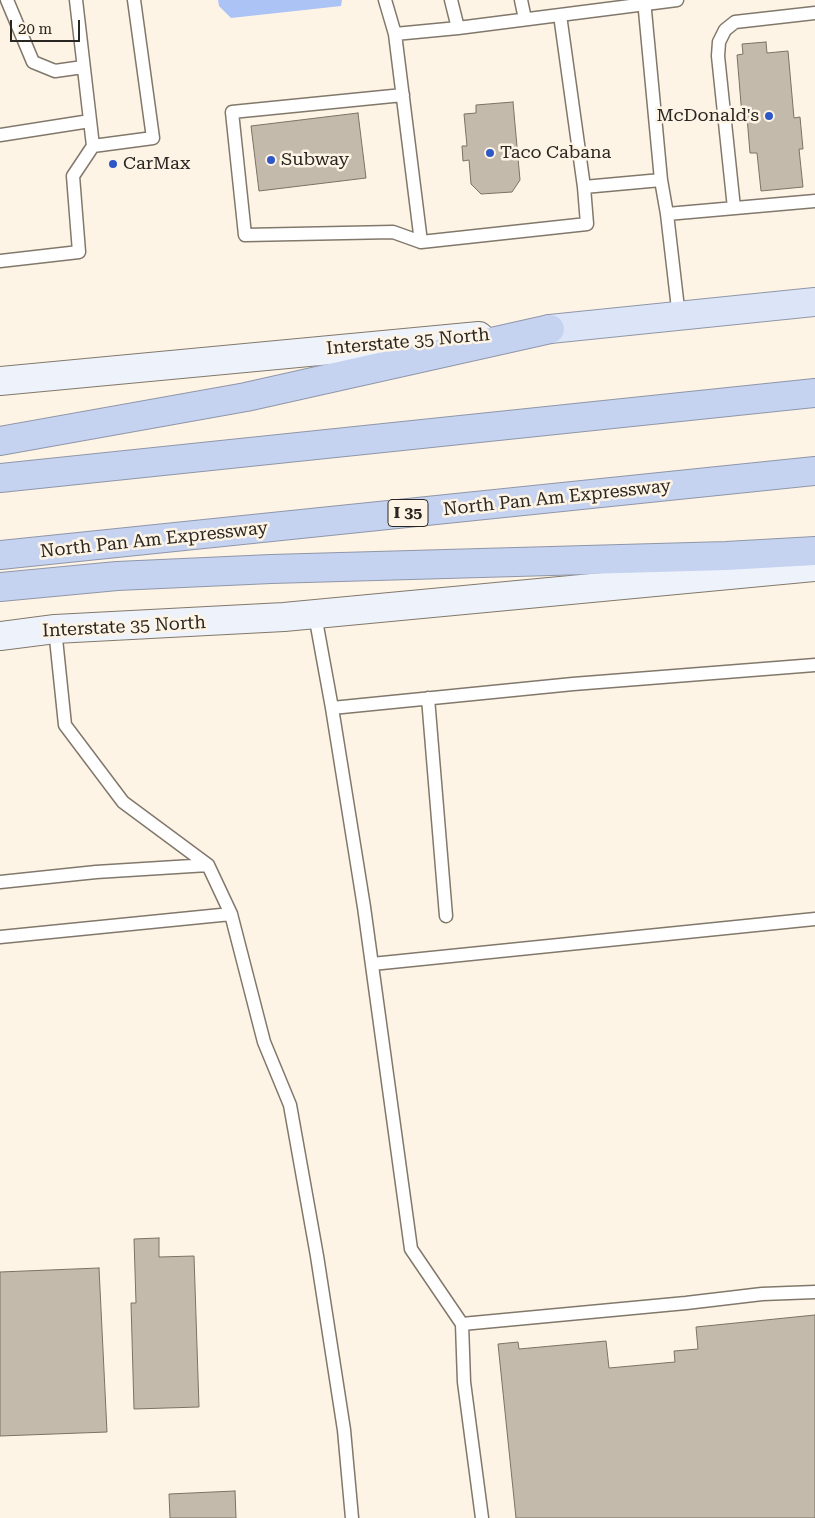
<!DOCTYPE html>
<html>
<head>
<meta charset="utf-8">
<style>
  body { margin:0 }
  #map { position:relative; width:815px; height:1518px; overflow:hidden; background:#fef4e5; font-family:"Roboto Serif",serif }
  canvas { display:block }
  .scale { position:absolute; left:10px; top:20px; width:70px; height:22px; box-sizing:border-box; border:2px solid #2a2621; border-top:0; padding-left:6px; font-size:15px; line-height:18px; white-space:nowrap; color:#2a2621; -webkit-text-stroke:4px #fef4e5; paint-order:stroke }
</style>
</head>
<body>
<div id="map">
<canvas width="815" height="1518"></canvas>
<div class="scale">20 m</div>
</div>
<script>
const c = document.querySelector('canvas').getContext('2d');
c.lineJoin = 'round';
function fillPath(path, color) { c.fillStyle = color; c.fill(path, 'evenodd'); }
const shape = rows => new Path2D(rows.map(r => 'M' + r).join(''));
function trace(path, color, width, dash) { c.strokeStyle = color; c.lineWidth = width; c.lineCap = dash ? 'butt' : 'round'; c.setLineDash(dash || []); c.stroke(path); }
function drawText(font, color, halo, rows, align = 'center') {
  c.font = font + ' "Roboto Serif",serif'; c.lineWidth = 5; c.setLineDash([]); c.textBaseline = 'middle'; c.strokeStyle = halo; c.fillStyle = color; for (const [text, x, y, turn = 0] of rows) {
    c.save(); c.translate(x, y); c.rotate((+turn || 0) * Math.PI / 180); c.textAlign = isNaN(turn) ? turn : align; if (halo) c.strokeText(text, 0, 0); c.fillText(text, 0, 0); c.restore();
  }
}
const water = shape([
  [218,0,342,0,341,6,231,18,219,6]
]);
const building = shape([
  [766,42,767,53,788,51,794,118,800,117,803,149,799,149,803,187,761,191,757,153,750,153,747,117,742,116,737,55,743,54,742,44,766,42],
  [513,102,520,180,512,192,481,194,471,184,469,160,463,161,462,146,467,146,464,114,476,113,476,105,513,102],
  [358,113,366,178,259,191,251,126,358,113],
  [159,1238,159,1257,194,1256,199,1407,134,1409,131,1303,136,1303,134,1239,159,1238],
  [99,1268,107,1432,0,1436,0,1272,99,1268],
  [815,1315,815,1518,516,1518,498,1344,518,1342,519,1349,606,1341,609,1368,675,1362,674,1351,698,1349,696,1327,815,1315],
  [235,1491,236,1518,170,1518,169,1494,235,1491]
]);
const lane = shape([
  [7,0,33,62,55,71,83,67],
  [76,0,93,146],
  [385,0,395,34,458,28,677,0],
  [451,0,458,28],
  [521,0,525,19],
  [644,0,661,180],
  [560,15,584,187,661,180,667,214],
  [395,34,421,242,587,224,584,187],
  [403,95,232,112,245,235,393,232,421,242],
  [0,135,90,121],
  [734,208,718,56,719,42,725,30,735,22,815,13],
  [0,261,79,252,73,176,93,146,153,138,134,0],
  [679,317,667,214,815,201],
  [315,615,332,708,364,907,411,1249,462,1324,464,1382,482,1518],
  [55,629,65,725,123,802,208,865,231,914,264,1042,290,1105,317,1256,344,1430,352,1518],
  [428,698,446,916],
  [332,708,573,684,815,665],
  [0,882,96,872,208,865],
  [0,937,231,914],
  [372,964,815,919],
  [462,1324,686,1303,762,1294,815,1292]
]);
const secondary = shape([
  [0,381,479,336],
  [0,636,55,629,284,617,815,567]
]);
const primary = shape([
  [550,329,815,302]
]);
const highway = shape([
  [0,441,246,397,550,329],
  [0,478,815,393],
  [0,555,815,471],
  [0,587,117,576,271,569,726,556,815,551]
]);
const markers = [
  [769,116,5,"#2e58c8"],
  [490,153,5,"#2e58c8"],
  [271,160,5,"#2e58c8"],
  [113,164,5,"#2e58c8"]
];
const shields = [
  [408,513,40]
];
const shieldNames = [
  ["I 35",408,513]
];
const poiNames = [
  ["McDonald's",759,116,"right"],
  ["Taco Cabana",500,153],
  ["Subway",281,160],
  ["CarMax",123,164]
];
const streetNames = [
  ["Interstate 35 North",408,342,-5],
  ["North Pan Am Expressway",557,498,-6],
  ["North Pan Am Expressway",154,540,-6],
  ["Interstate 35 North",124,627,-3]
];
fillPath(water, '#abc3f5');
fillPath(building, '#c4baac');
trace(building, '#7b7265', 1);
trace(lane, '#81786b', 15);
trace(secondary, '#81786b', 30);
trace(primary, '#8f96a8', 30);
trace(highway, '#8f96a8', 30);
trace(lane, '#fff', 12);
trace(secondary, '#eef2fb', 28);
trace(primary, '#dce5f7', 28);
trace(highway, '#c5d3f1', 28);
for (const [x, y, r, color] of markers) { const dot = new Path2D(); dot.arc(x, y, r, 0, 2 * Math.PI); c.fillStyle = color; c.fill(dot); trace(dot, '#fef4e5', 2); }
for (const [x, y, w] of shields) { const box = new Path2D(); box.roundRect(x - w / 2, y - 13.5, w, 27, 4); c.fillStyle = '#fef4e5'; c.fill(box); trace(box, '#2a2621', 1); }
drawText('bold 16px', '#2a2621', null, shieldNames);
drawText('18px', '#2a2621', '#fef4e5', poiNames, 'left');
drawText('18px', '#2a2621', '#fef4e5', streetNames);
</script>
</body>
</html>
